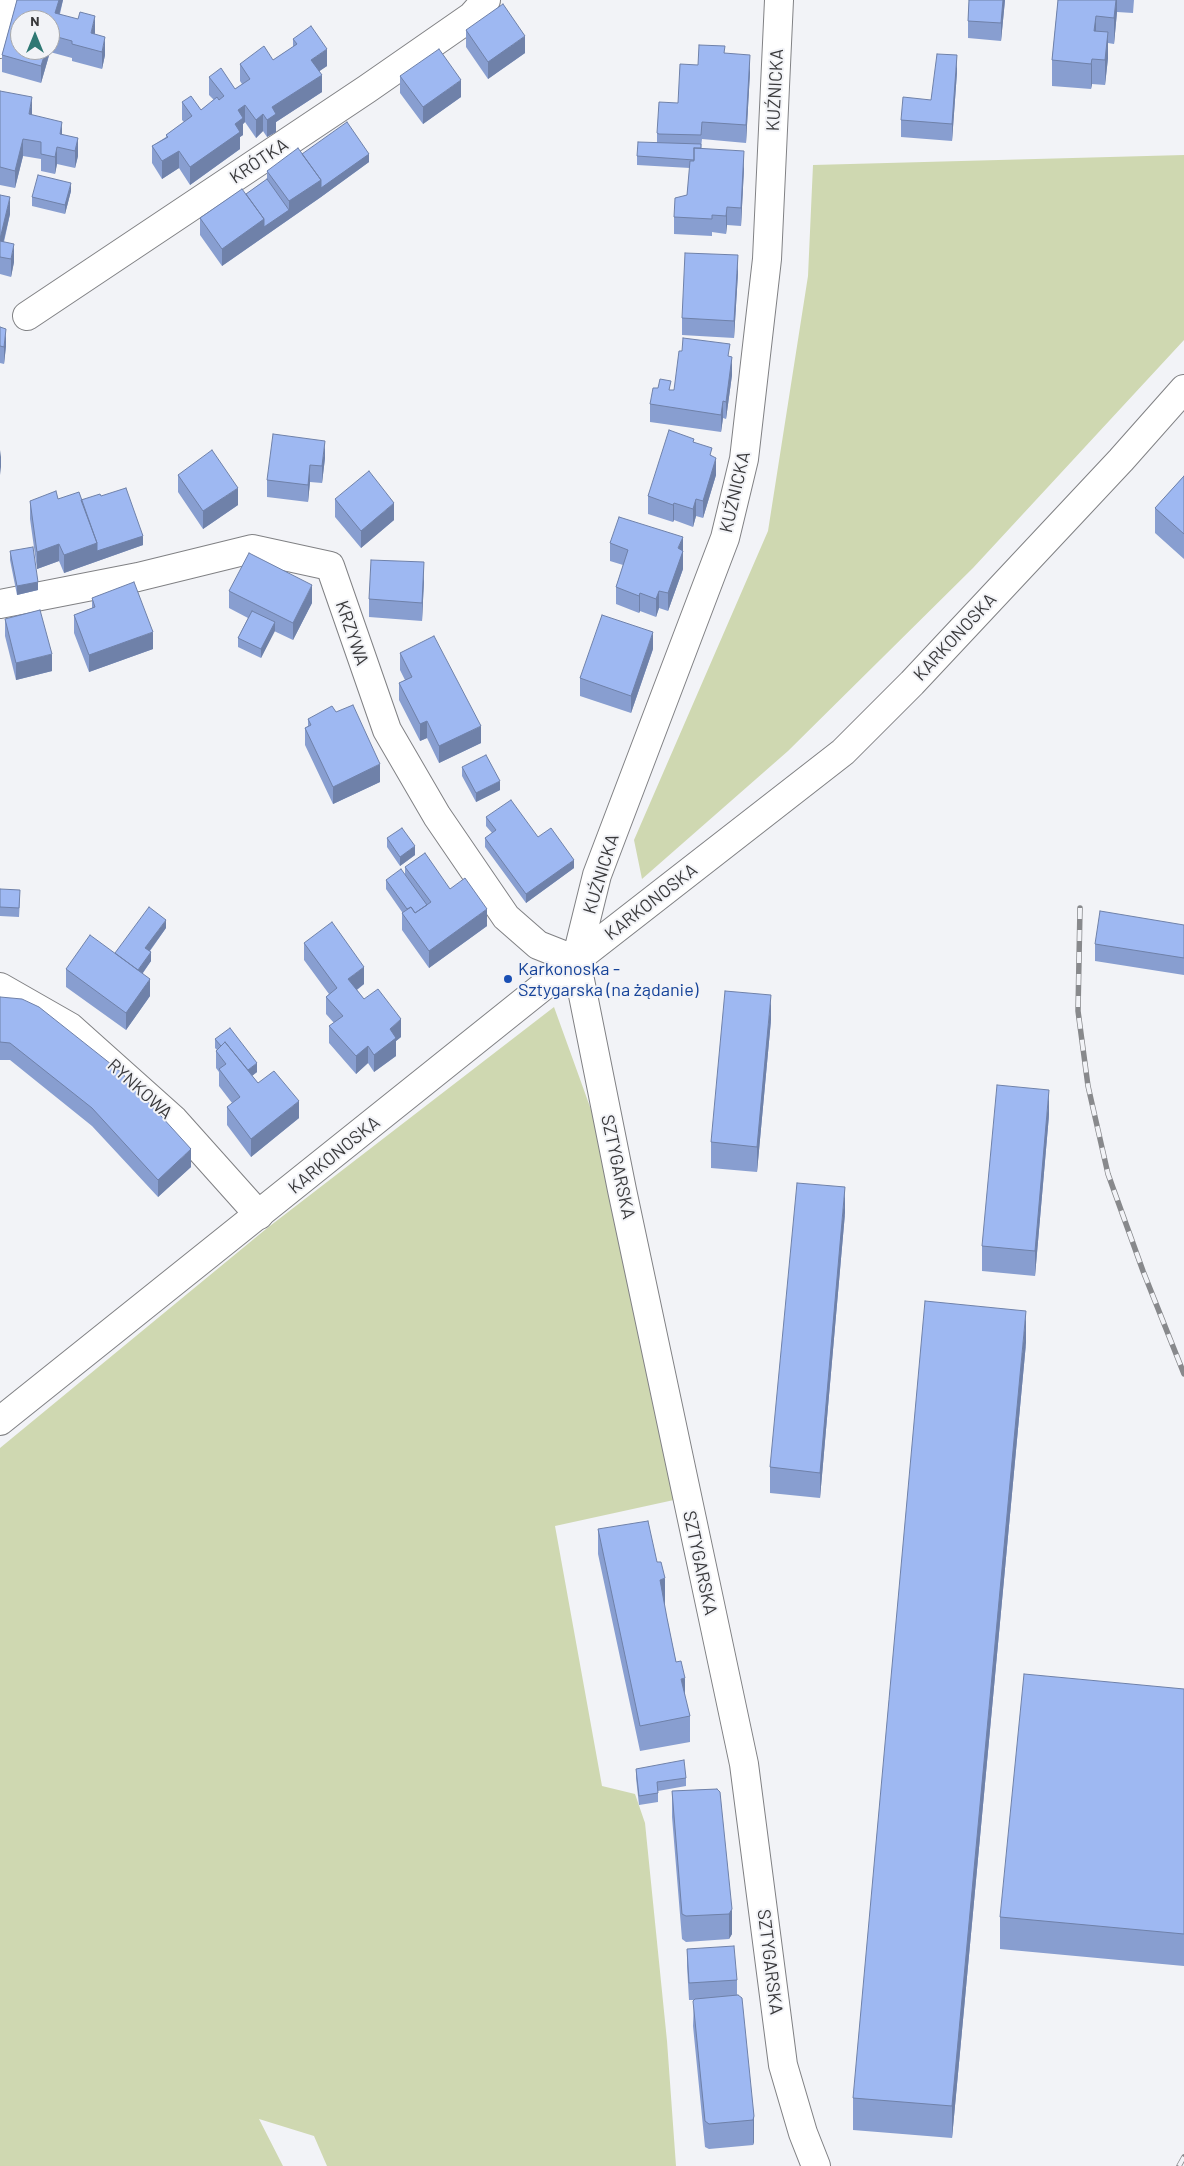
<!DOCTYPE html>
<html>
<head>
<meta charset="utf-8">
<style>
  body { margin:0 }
  #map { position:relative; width:1184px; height:2166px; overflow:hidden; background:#f2f3f7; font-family:Barlow,sans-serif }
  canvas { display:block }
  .north { position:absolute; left:10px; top:10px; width:50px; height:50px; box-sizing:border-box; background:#f2f3f7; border:1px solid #a8a9ac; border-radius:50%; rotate:0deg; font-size:14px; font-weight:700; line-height:20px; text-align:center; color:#39393b }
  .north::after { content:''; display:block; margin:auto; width:18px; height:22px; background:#2f7874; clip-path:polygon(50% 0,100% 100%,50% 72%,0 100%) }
</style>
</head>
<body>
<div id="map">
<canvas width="1184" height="2166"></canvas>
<div class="north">N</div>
</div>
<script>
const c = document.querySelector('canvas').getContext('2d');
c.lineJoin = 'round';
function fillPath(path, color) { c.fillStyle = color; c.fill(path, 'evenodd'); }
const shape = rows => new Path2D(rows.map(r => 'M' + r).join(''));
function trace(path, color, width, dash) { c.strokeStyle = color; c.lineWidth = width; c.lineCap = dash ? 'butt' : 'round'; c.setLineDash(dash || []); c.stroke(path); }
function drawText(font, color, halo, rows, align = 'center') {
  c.font = font + ' Barlow,sans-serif'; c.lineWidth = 4; c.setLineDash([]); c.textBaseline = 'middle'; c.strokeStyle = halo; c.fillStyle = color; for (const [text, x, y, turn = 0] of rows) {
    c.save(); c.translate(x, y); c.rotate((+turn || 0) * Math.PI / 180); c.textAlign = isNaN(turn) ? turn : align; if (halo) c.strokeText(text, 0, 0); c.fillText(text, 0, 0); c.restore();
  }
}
const green = shape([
  [1184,155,1184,340,973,568,788,751,642,879,634,840,768,531,808,276,813,165],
  [554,1007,594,1118,683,1498,555,1526,602,1786,635,1794,645,1823,667,2041,676,2166,327,2166,314,2136,259,2119,283,2166,0,2166,0,1448,266,1229]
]);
const street = shape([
  [779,0,767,259,744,459,725,538,597,875,576,960,622,1190,744,1764,783,2065,803,2133,816,2166],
  [0,44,12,0],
  [27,316,367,89,472,16,486,0],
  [0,604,138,577,252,549,330,566,387,730,437,816,506,917,538,945,576,960],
  [0,987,70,1027,174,1120,259,1215]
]);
const primary = shape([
  [0,1421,576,960,843,752,912,683,1121,460,1184,389]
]);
const rail = shape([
  [1080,908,1078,1011,1088,1086,1108,1174,1143,1271,1184,1374],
  [1179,2166,1184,2157]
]);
const wall = shape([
  [17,0,63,0,60,14,94,34,105,55,102,69,72,61,72,58,50,52,41,83,2,72,2,55],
  [50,20,50,50,20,50],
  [969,0,1005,0,1001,41,968,38,968,21],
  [1058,0,1134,0,1133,13,1117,12,1114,44,1108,43,1108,58,1105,85,1092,84,1091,89,1052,86,1052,60],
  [466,30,525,53,488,79,466,47],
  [293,39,327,66,319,71,322,92,276,122,276,132,267,137,263,131,256,138,245,122,243,124,243,135,240,137,240,149,190,185,179,168,162,179,152,163,152,146,166,137,166,135,184,122,182,120,182,102,201,110,214,100,209,95,209,77,235,89,242,84,240,81,240,64,273,60,293,47],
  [725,53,750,72,746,143,702,139,701,148,744,168,741,226,727,225,726,234,712,232,712,236,674,234,674,217,687,195,690,168,637,165,637,156,657,142,657,133,678,103,698,65],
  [957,72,952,141,901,137,901,120,931,100],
  [400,76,461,97,423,124,400,93],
  [0,91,32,115,62,135,78,138,78,156,75,168,57,164,55,174,41,171,41,159,23,156,15,188,0,185],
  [302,153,369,162,321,197,222,266,200,235,200,218,246,194,267,179,267,171],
  [71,191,65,214,32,206,32,197],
  [0,195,10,214,4,242,14,262,11,277,0,274],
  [738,273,734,338,682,335,682,318],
  [0,327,6,346,4,364,0,363],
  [730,357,732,375,726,419,723,418,721,432,650,422,650,404,671,390,674,390],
  [694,442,712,456,716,475,703,518,696,516,693,527,674,520,673,522,648,514,648,496],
  [325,458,322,483,310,482,308,502,267,497,267,480],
  [178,475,238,505,203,529,178,492],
  [1184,476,1184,559,1155,533,1155,508],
  [101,496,143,545,64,573,59,561,37,569,30,519,30,501,58,499,81,500],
  [335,499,394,520,361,548,335,517],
  [610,543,683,551,683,569,668,611,659,608,656,617,640,611,639,613,616,604,616,587,623,565,610,561],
  [10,551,38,590,17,595,10,560],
  [424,580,422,621,369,617,369,599],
  [229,591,312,603,293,640,274,631,261,658,238,647,238,638,248,618,229,608],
  [92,598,153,649,89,672,74,633,74,615,92,608],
  [5,619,52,671,16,680,5,636],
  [653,649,631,713,580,696,580,678],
  [400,653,481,743,439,763,427,738,420,741,399,700,399,683,405,680,400,670],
  [336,712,380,782,333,804,305,745,305,728,308,726,308,719],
  [462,767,500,790,476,802,462,776],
  [486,817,574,868,526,903,485,847,485,838,492,833,486,826],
  [387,838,415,855,400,866,387,847],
  [405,867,450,889,487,926,429,968,402,930,402,912,386,889,386,880,405,875],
  [0,889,20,899,19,917,0,916],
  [1184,925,1184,975,1095,961,1095,944],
  [166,928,150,951,151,961,143,973,150,996,126,1030,66,987,66,969,115,953],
  [304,943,364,984,357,990,364,999,401,1037,396,1041,396,1056,374,1072,368,1063,356,1074,329,1043,329,1026,334,1023,326,1014,326,997,329,994,304,960],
  [0,997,191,1167,158,1197,92,1126,10,1060,0,1060],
  [771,1020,757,1172,711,1168,711,1142],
  [215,1039,257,1072,252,1076,258,1083,299,1118,251,1157,227,1125,227,1107,232,1103,219,1086,219,1072,216,1068,216,1051,217,1050,215,1048],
  [1049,1115,1035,1276,982,1271,982,1246],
  [845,1213,820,1498,770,1493,770,1467],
  [1026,1343,952,2138,853,2130,853,2098],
  [598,1529,665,1604,664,1604,676,1662,690,1716,690,1742,640,1751,598,1554],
  [1184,1689,1184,1966,1000,1949,1000,1917],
  [636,1769,686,1778,686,1786,658,1791,658,1802,639,1805,636,1778],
  [717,1789,732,1934,729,1939,686,1942,682,1939,672,1817,672,1791],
  [687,1949,737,1980,737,1996,754,2116,754,2142,753,2145,709,2149,705,2147,693,2026,694,2000,689,2000,687,1966]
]);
const shadedWall = shape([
  [59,0,63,0,55,30,55,13],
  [1003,0,1005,0,1001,41,1001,23],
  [1116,0,1117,0,1117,12,1114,44,1114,18],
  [95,16,95,33,91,51,91,33],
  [1096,16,1096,41,1094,31],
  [1108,32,1108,58,1105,85,1105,60],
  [525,36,525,53,488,79,488,62],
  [105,37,105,55,102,69,102,52],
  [327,49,327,66,311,77,311,60],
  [46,50,50,50,50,52,41,83,41,66],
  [750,55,750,72,746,143,746,125],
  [957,55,957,72,952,141,952,124],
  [1092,59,1092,84,1091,89,1091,64],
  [322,75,322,92,276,122,276,132,267,137,267,120,272,107],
  [461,80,461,97,423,124,423,107],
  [32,97,32,115,29,114],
  [245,105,245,122,243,124,243,135,240,137,240,149,190,185,190,167,235,124,238,110],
  [263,114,263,131,256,138,256,120],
  [62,122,62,139,60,134],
  [78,138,78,156,75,168,75,151],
  [23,139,23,156,15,188,15,171],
  [57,147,57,164,55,174,55,157],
  [179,151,179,168,162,179,162,161],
  [744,151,744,168,741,226,741,208],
  [369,154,369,162,321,197,222,266,222,249,264,219,289,210,289,201,321,180],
  [71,183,71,191,65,214,65,205],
  [10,197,10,214,0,256,0,239],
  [727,207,727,225,726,234,726,216],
  [14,244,14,262,11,277,11,259],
  [738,255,738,273,734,338,734,321],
  [6,329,6,346,4,364,4,347],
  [732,357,732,375,726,419,726,402],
  [723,401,723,418,721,432,721,415],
  [325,441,325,458,322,483,322,466],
  [1,450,1,467,0,475,0,457],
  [716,458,716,475,703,518,703,501],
  [310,465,310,482,308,502,308,485],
  [238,488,238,505,203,529,203,511],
  [696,499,696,516,693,527,693,509],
  [394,503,394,520,361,548,361,531],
  [674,503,674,520,673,522,673,505],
  [143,536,143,545,64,573,64,555,97,543],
  [683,537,683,569,668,611,668,593,678,548],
  [59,544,59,561,37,569,37,552],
  [424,562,424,580,422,621,422,603],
  [38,582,38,590,17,595,17,586],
  [312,585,312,603,293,640,293,623],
  [659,591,659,608,656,617,656,599],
  [640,593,640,611,639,613,639,596],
  [275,622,275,631,261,658,261,649],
  [153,632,153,649,89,672,89,655],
  [653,632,653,649,631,713,631,696],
  [52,654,52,671,16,680,16,663],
  [427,721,427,738,420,741,420,724],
  [481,726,481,743,439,763,439,746],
  [380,764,380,782,333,804,333,787],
  [500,781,500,790,476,802,476,793],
  [415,846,415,855,400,866,400,857],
  [574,860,574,868,526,903,526,894],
  [487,909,487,926,429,968,429,951],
  [166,920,166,928,145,957,145,948],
  [151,952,151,961,134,985,134,976],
  [364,967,364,984,348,996,348,979],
  [150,979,150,996,126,1030,126,1013],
  [771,995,771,1020,757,1172,757,1147],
  [401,1019,401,1037,396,1041,396,1056,374,1072,374,1055,390,1029],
  [368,1046,368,1063,356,1074,356,1056],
  [257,1063,257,1072,244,1082,244,1073],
  [1049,1090,1049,1115,1035,1276,1035,1251],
  [299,1101,299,1118,251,1157,251,1139],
  [191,1149,191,1167,158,1197,158,1180],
  [845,1187,845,1213,820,1498,820,1473],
  [1026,1311,1026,1343,952,2138,952,2106],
  [665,1578,665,1604,660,1605,660,1580],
  [685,1678,685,1703,681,1679],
  [732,1909,732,1934,729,1939,729,1914],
  [754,2116,754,2142,753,2145,753,2120]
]);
const building = shape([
  [17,0,59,0,55,13,78,19,80,12,95,16,91,33,105,37,102,52,72,44,72,41,50,35,50,20,20,20,20,50,46,50,41,66,2,55,17,0],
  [969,0,1003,0,1001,23,968,21,969,0],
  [1058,0,1116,0,1114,18,1096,16,1094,31,1108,32,1105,60,1092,59,1091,64,1052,60,1058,0],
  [503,4,525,36,488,62,466,30,503,4],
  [311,26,327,49,311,60,322,75,272,107,276,114,267,120,263,114,256,120,245,105,238,110,243,118,235,124,240,132,190,167,179,151,162,161,152,146,168,137,166,135,192,116,182,102,191,96,201,110,217,97,219,100,224,96,209,77,221,68,235,89,250,79,240,64,264,46,273,60,297,44,293,39,311,26],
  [699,45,725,46,724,53,750,55,746,125,702,122,701,135,659,134,657,133,659,102,678,103,680,64,698,65,699,45],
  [439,49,461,80,423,107,400,76,439,49],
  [937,54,957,55,952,124,901,120,903,97,931,100,937,54],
  [0,91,32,97,29,114,62,122,60,134,78,138,75,151,57,147,55,157,41,154,41,142,23,139,15,171,0,167,0,91],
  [347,122,369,154,321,188,321,180,302,154,347,122],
  [638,142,701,144,701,148,694,148,694,160,637,156,638,142],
  [298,148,321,180,289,201,267,171,298,148],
  [694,148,744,151,741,208,727,207,726,216,712,215,712,219,674,217,675,198,687,195,690,161,694,161,694,148],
  [38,175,71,183,65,205,32,197,38,175],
  [267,179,289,210,264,227,264,219,246,194,267,179],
  [242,189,264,219,222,249,200,218,242,189],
  [0,195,10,197,0,239,0,195],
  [0,241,14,244,11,259,0,257,0,241],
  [685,253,738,255,734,321,682,318,685,253],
  [0,327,6,329,4,347,0,346,0,327],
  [683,338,730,344,728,356,732,357,726,402,723,401,721,415,650,404,653,388,658,388,660,379,671,381,669,390,674,390,679,351,682,351,683,338],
  [669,430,694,439,693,442,712,448,710,455,716,458,703,501,696,499,693,509,674,503,673,505,648,496,669,430],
  [273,434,325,441,322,466,310,465,308,485,267,480,273,434],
  [212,450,238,488,203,511,178,475,212,450],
  [369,471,394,503,361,531,335,499,369,471],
  [1184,476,1184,534,1155,508,1184,476],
  [126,488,143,536,97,551,97,543,81,500,100,494,101,496,126,488],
  [56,491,58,499,79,492,97,543,64,555,59,544,37,552,30,501,56,491],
  [619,517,683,537,678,548,683,551,668,593,659,591,656,599,640,593,639,596,616,587,628,550,610,543,619,517],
  [33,547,38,582,17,586,10,551,33,547],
  [249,553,312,585,293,623,229,591,249,553],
  [371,560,424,562,422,603,369,599,371,560],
  [134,582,153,632,89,655,74,615,95,607,92,598,134,582],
  [40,610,52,654,16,663,5,619,40,610],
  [252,611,275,622,261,649,238,638,252,611],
  [602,615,653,632,631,696,580,678,602,615],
  [434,636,481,726,439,746,427,721,420,724,399,683,412,677,400,653,434,636],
  [353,705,380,764,333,787,305,728,311,725,308,719,332,706,336,712,353,705],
  [486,755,500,781,476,793,462,767,486,755],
  [511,800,538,837,551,828,574,860,526,894,485,838,496,830,486,817,511,800],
  [402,828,415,846,400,857,387,838,402,828],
  [425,853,450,889,465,878,487,909,429,951,402,913,411,907,415,913,431,902,405,867,425,853],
  [401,869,427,905,415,913,411,907,407,909,386,880,401,869],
  [0,889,20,890,19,908,0,907,0,889],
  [149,907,166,920,145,948,151,952,138,970,115,953,149,907],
  [1100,911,1184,925,1184,958,1095,944,1100,911],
  [332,922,364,967,348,979,364,999,378,989,401,1019,390,1029,396,1038,374,1055,368,1046,356,1056,329,1026,343,1016,326,997,337,988,304,943,332,922],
  [90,935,150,979,126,1013,66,969,90,935],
  [725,991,771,995,757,1147,711,1142,725,991],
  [0,997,22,999,39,1007,121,1072,191,1149,158,1180,92,1108,10,1043,0,1042,0,997],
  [230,1028,257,1063,248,1070,225,1042,221,1046,215,1039,230,1028],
  [225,1042,258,1083,274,1071,299,1101,251,1139,227,1107,240,1097,219,1069,226,1064,216,1051,225,1042],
  [997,1085,1049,1090,1035,1251,982,1246,997,1085],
  [797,1183,845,1187,820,1473,770,1467,797,1183],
  [925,1301,1026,1311,952,2106,853,2098,925,1301],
  [648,1521,657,1562,661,1562,665,1578,660,1580,667,1618,676,1662,681,1661,685,1678,681,1679,690,1716,640,1726,598,1529,648,1521],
  [1024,1674,1184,1689,1184,1934,1000,1917,1024,1674],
  [684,1760,686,1778,657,1782,658,1793,639,1796,636,1769,684,1760],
  [717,1789,720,1792,732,1909,729,1914,686,1916,682,1914,672,1791,717,1789],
  [734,1946,737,1980,689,1983,687,1949,734,1946],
  [738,1995,742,1998,754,2116,753,2120,709,2124,705,2121,693,2001,695,1999,738,1995]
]);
const markers = [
  [508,979,5,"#1a4fb4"]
];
const streetNames = [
  ["KUŹNICKA",775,90,-87],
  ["KRÓTKA",259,161,-34],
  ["KUŹNICKA",735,492,-77],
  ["KRZYWA",352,633,71],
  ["KARKONOSKA",955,637,-47],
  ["KUŹNICKA",601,874,-73],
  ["KARKONOSKA",651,902,-38],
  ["RYNKOWA",140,1089,42],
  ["KARKONOSKA",334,1155,-39],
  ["SZTYGARSKA",618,1167,78],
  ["SZTYGARSKA",700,1563,78],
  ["SZTYGARSKA",770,1962,83]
];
const transitNames = [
  ["Karkonoska -",518,969],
  ["Sztygarska (na żądanie)",518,990]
];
fillPath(green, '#cfd8b1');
trace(street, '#808184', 30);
trace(primary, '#808184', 30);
trace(street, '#fff', 28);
trace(primary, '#fff', 28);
trace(rail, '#88898c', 5.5);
trace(rail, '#f2f3f7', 4, [11]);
fillPath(wall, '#889ed0');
fillPath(shadedWall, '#6f81a9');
fillPath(building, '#9eb8f2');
trace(building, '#6f81a9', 1);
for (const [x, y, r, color] of markers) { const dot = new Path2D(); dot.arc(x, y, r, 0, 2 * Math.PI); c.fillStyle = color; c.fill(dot); trace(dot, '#f2f3f7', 2); }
drawText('18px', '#39393b', '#f2f3f7', streetNames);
drawText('18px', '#164399', '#f2f3f7', transitNames, 'left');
</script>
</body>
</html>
